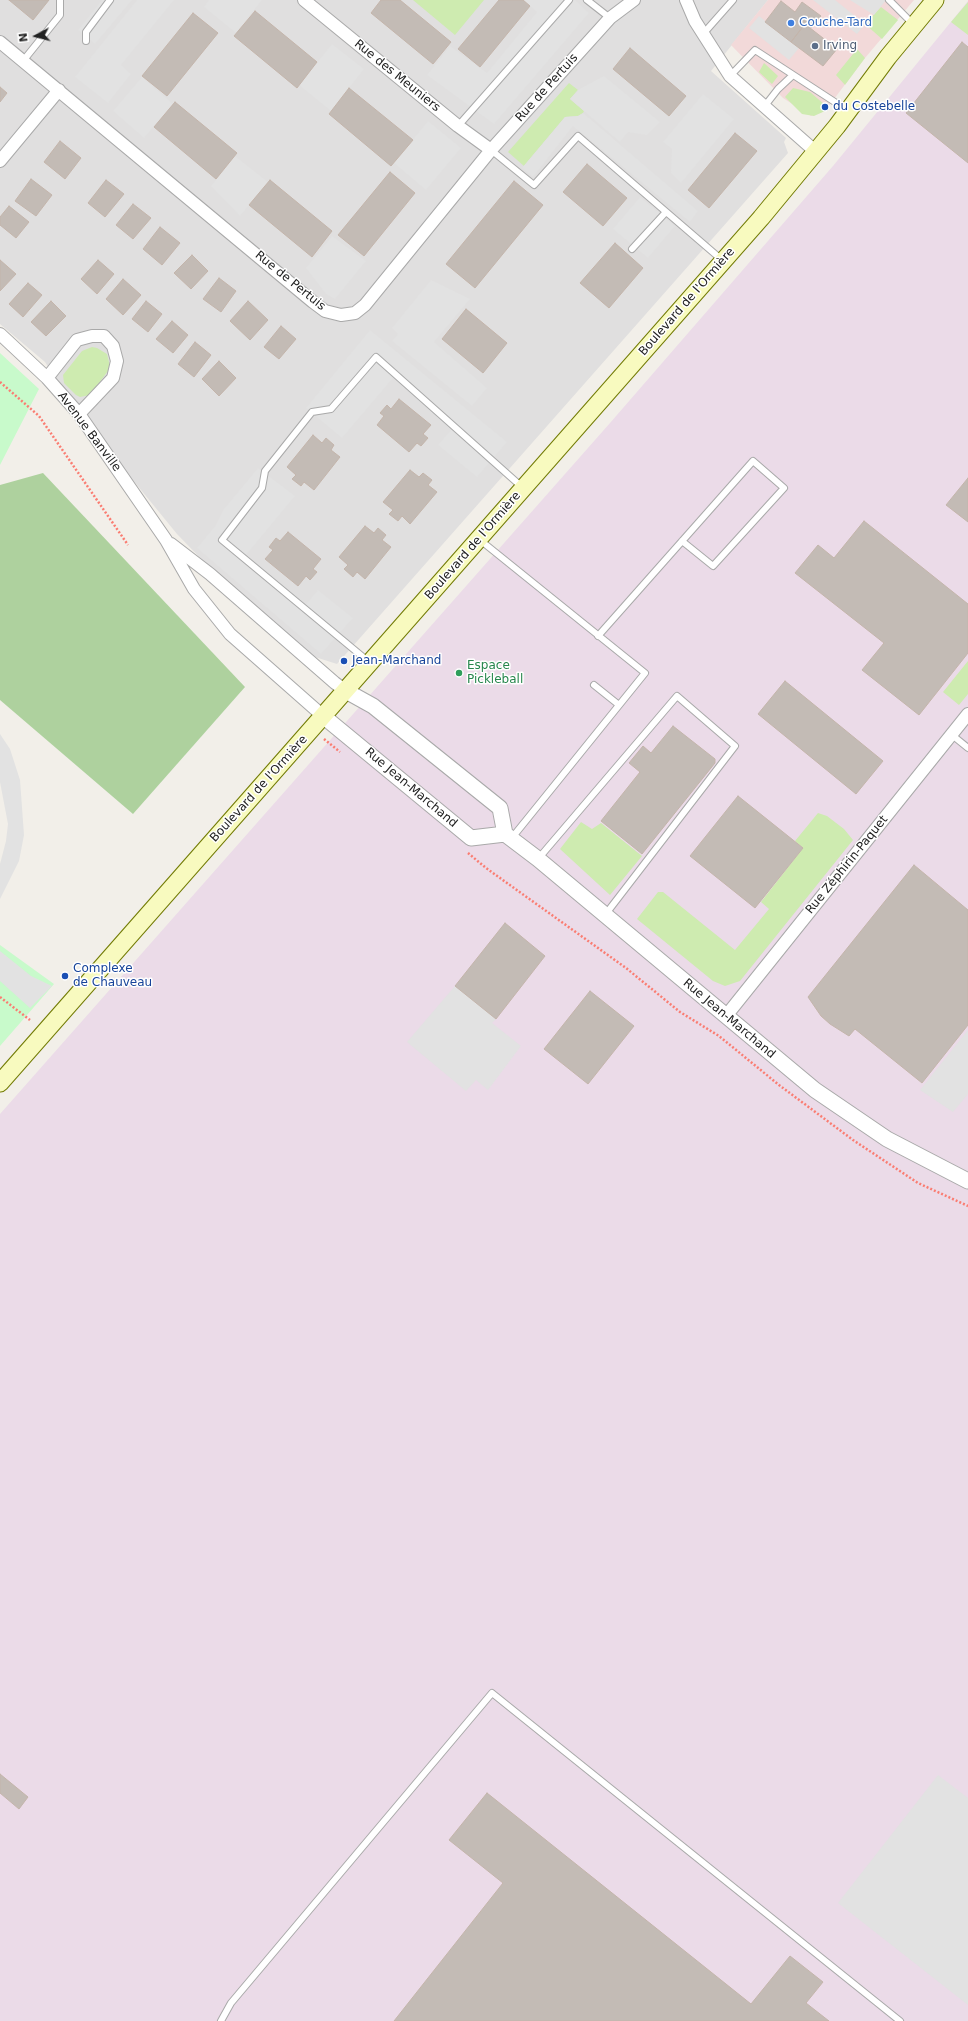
<!DOCTYPE html>
<html>
<head>
<meta charset="utf-8">
<style>
  body { margin:0 }
  #map { position:relative; width:968px; height:2021px; overflow:hidden; background:#f2efe9; font-family:"DejaVu Sans",sans-serif }
  canvas { display:block }
  .north { position:absolute; left:16px; top:16px; width:40px; height:40px; -webkit-text-stroke:3px #fff; paint-order:stroke; rotate:263deg; font-size:11px; font-weight:700; line-height:16px; text-align:center; color:#222 }
  .north::after { content:''; display:block; margin:auto; width:14px; height:18px; background:#222; clip-path:polygon(50% 0,100% 100%,50% 72%,0 100%) }
</style>
</head>
<body>
<div id="map">
<canvas width="968" height="2021"></canvas>
<div class="north">N</div>
</div>
<script>
const c = document.querySelector('canvas').getContext('2d');
c.lineJoin = 'round';
function fillPath(path, color) { c.fillStyle = color; c.fill(path, 'evenodd'); }
const shape = rows => new Path2D(rows.map(r => 'M' + r).join(''));
function trace(path, color, width, dash) { c.strokeStyle = color; c.lineWidth = width; c.lineCap = dash ? 'butt' : 'round'; c.setLineDash(dash || []); c.stroke(path); }
function drawText(font, color, halo, rows, align = 'center') {
  c.font = font + ' "DejaVu Sans",sans-serif'; c.lineWidth = 3; c.setLineDash([]); c.textBaseline = 'middle'; c.strokeStyle = halo; c.fillStyle = color; for (const [text, x, y, turn = 0] of rows) {
    c.save(); c.translate(x, y); c.rotate((+turn || 0) * Math.PI / 180); c.textAlign = isNaN(turn) ? turn : align; if (halo) c.strokeText(text, 0, 0); c.fillText(text, 0, 0); c.restore();
  }
}
const residential = shape([
  [0,0,768,0,711,71,786,138,784,142,788,153,337,664,315,657,210,568,177,534,79,414,45,362,0,324]
]);
const commercial = shape([
  [768,0,914,0,865,58,825,111,811,116,783,98,731,45]
]);
const industrial = shape([
  [968,1,968,2021,0,2021,0,1114,610,423,833,166]
]);
const grass = shape([
  [413,0,484,0,455,35],
  [968,2,968,35,951,22],
  [881,7,898,20,882,39,865,24],
  [857,49,865,58,845,85,836,75],
  [764,63,778,76,772,84,759,72],
  [569,83,578,90,570,99,584,111,583,113,578,116,565,117,524,166,508,152],
  [793,88,810,92,825,105,825,111,814,116,802,114,785,97],
  [92,347,97,348,107,354,110,366,108,371,90,395,80,397,76,395,64,383,63,375,82,351],
  [968,661,968,694,959,705,943,692],
  [818,813,827,816,844,829,853,840,740,981,725,986,713,981,637,919,658,892,663,892,735,950,769,909,761,902,803,848,795,841],
  [581,822,592,829,601,823,642,856,610,895,560,849]
]);
const forest = shape([
  [43,473,245,687,133,814,0,700,0,485]
]);
const park = shape([
  [0,353,39,389,0,465],
  [0,945,54,984,0,1046]
]);
const parking = shape([
  [102,0,132,0,95,44,78,30],
  [137,0,174,0,121,65,131,74,108,103,75,77],
  [209,0,262,0,236,33,204,7],
  [523,0,575,0,589,13,494,124,427,75,450,46,487,73,537,12],
  [813,0,835,0,865,24,857,34],
  [850,0,886,0,874,15],
  [759,16,799,48,789,60,749,28],
  [332,44,364,69,331,111,299,85],
  [604,76,660,122,647,135,628,132,620,142,570,99,578,90],
  [142,77,173,104,144,138,113,111],
  [703,94,734,119,681,183,671,173,672,149,663,142],
  [583,113,698,211,690,222,573,126,533,177,522,168,565,117,578,116],
  [428,121,461,148,426,190,394,163],
  [235,156,268,182,240,216,211,186],
  [640,197,675,226,648,258,613,229],
  [332,236,366,261,335,299,326,294,306,268],
  [431,280,470,299,434,342,487,388,472,406,392,341,398,334,392,328],
  [370,330,507,442,477,477,438,445,451,430,393,378,342,438,306,408],
  [258,468,295,496,246,555,306,604,318,590,353,618,321,654,197,548,216,525,224,509],
  [0,734,10,749,20,780,24,835,19,861,0,899,0,864,6,841,8,824,0,782],
  [0,951,31,976,52,986,30,1008,0,981],
  [455,986,496,1019,492,1023,521,1046,488,1090,476,1080,466,1091,407,1042],
  [968,1030,968,1094,953,1112,920,1090],
  [938,1775,968,1798,968,2005,838,1903]
]);
const building = shape([
  [9,0,49,0,33,20,9,0],
  [381,0,400,0,451,42,433,64,371,13,381,0],
  [499,0,523,0,530,6,480,67,458,49,499,0],
  [781,1,795,12,802,2,821,16,811,28,805,24,791,42,765,22,781,1],
  [255,11,317,62,297,88,234,36,255,11],
  [193,13,218,33,167,96,142,76,193,13],
  [805,24,837,49,823,66,791,42,805,24],
  [962,42,968,47,968,163,906,113,962,42],
  [630,48,686,96,669,116,613,69,630,48],
  [0,87,7,93,0,102,0,87],
  [349,88,413,140,391,166,329,114,349,88],
  [175,102,237,153,216,179,154,127,175,102],
  [735,133,757,151,709,208,688,190,735,133],
  [60,141,81,158,65,179,44,162,60,141],
  [587,164,627,198,603,226,563,192,587,164],
  [390,172,415,193,364,256,338,235,390,172],
  [31,179,52,195,36,216,15,201,31,179],
  [106,180,124,194,105,217,88,203,106,180],
  [270,180,332,231,312,257,249,205,270,180],
  [514,181,543,205,475,288,446,264,514,181],
  [133,204,151,218,133,239,116,225,133,204],
  [9,206,29,222,16,238,0,225,0,217,9,206],
  [160,227,180,243,162,265,143,249,160,227],
  [615,243,643,268,609,308,580,283,615,243],
  [192,255,208,271,191,289,174,273,192,255],
  [0,260,16,274,0,291,0,260],
  [98,260,114,274,97,294,81,279,98,260],
  [219,278,236,291,221,312,203,299,219,278],
  [123,279,141,295,123,315,106,299,123,279],
  [28,283,42,295,23,317,9,304,28,283],
  [51,301,66,316,46,336,31,322,51,301],
  [146,301,162,314,148,332,132,319,146,301],
  [248,301,268,320,250,340,230,321,248,301],
  [466,309,507,343,483,373,442,339,466,309],
  [172,321,188,335,173,353,156,339,172,321],
  [281,326,296,339,279,359,264,347,281,326],
  [195,342,211,355,194,377,178,364,195,342],
  [219,361,236,378,219,396,202,379,219,361],
  [399,399,431,425,423,434,428,438,421,446,417,443,409,452,377,425,384,416,380,413,387,405,391,409,399,399],
  [313,435,322,443,326,438,334,445,331,450,340,457,314,490,304,482,301,486,292,479,296,475,287,467,313,435],
  [410,470,419,477,423,473,432,480,428,485,437,492,410,524,402,516,398,521,389,514,393,510,383,502,410,470],
  [968,478,968,522,946,505,968,478],
  [864,521,968,604,968,653,919,715,862,670,884,643,795,573,818,545,834,558,864,521],
  [365,526,374,533,378,528,386,535,382,540,391,547,365,579,357,572,353,577,344,569,348,565,339,557,365,526],
  [288,532,321,559,313,569,317,572,310,580,306,576,298,586,265,559,273,550,269,547,276,538,280,541,288,532],
  [785,681,883,761,856,794,758,714,785,681],
  [673,726,715,759,715,763,642,854,601,821,640,772,629,763,643,746,651,753,673,726],
  [738,796,803,848,755,908,690,856,738,796],
  [914,865,968,910,968,1025,922,1083,855,1029,849,1036,830,1024,821,1016,808,997,914,865],
  [505,923,545,956,496,1019,455,986,505,923],
  [590,991,634,1026,588,1084,544,1049,590,991],
  [0,1774,28,1797,19,1809,0,1793,0,1774],
  [487,1793,751,2004,790,1956,823,1982,806,2003,829,2021,394,2021,503,1883,449,1840,487,1793]
]);
const path = shape([
  [0,382,39,416,128,545],
  [324,739,340,752],
  [468,853,486,868,626,968,680,1012,719,1036,779,1085,853,1140,918,1183,968,1206],
  [0,997,30,1020]
]);
const service = shape([
  [587,0,610,18],
  [889,0,913,24],
  [703,34,733,0],
  [86,41,86,32,110,0],
  [23,61,60,15,60,0],
  [730,76,755,50,847,110],
  [764,107,778,89,793,75],
  [458,126,569,0],
  [491,150,534,185,578,136,722,260],
  [632,249,666,212],
  [480,540,645,673,511,839],
  [598,636,753,461,784,488,713,566,682,541],
  [369,662,222,540,262,488,265,471,312,412,331,409,376,357,522,487],
  [594,685,619,705],
  [952,735,968,748],
  [538,859,677,696,735,746,605,915],
  [221,2021,231,2003,492,1693,900,2021]
]);
const minor = shape([
  [304,0,458,126,491,150],
  [686,0,695,21,730,76,816,152],
  [0,42,313,302,325,311,341,315,355,313,365,305,491,150,610,18,634,0],
  [0,161,59,90],
  [0,334,47,378,79,414,166,540,194,589,230,634,323,716],
  [47,378,77,340,92,336,104,336,113,346,117,361,113,378,79,414],
  [171,544,210,574,335,683,346,691],
  [726,1016,968,714]
]);
const tertiary = shape([
  [346,691,373,706,500,808,505,834,538,859,815,1090,887,1139,968,1181],
  [323,716,471,838,505,834]
]);
const secondary = shape([
  [0,1083,761,218,837,126,888,57,935,0]
]);
const markers = [
  [791,23,4,"#3f7fe0"],
  [815,46,4,"#5c6f8a"],
  [825,107,4,"#1a4fb4"],
  [344,661,4,"#1a4fb4"],
  [459,673,4,"#2e9e5b"],
  [65,976,4,"#1a4fb4"]
];
const shopNames = [
  ["Couche-Tard",799,23]
];
const serviceNames = [
  ["Irving",823,46]
];
const streetNames = [
  ["Rue des Meuniers",397,76,39],
  ["Rue de Pertuis",547,88,-48],
  ["Rue de Pertuis",290,281,39],
  ["Boulevard de l'Ormière",687,302,-49],
  ["Avenue Banville",89,432,53],
  ["Boulevard de l'Ormière",473,546,-49],
  ["Rue Jean-Marchand",411,788,40],
  ["Boulevard de l'Ormière",259,789,-48],
  ["Rue Zéphirin-Paquet",847,865,-51],
  ["Rue Jean-Marchand",729,1019,40]
];
const transitNames = [
  ["du Costebelle",833,107],
  ["Jean-Marchand",352,661],
  ["Complexe",73,969],
  ["de Chauveau",73,983]
];
const leisureNames = [
  ["Espace",467,666],
  ["Pickleball",467,680]
];
fillPath(residential, '#e0dfdf');
fillPath(commercial, '#f2d9d9');
fillPath(industrial, '#ebdbe8');
fillPath(grass, '#ceebb0');
fillPath(forest, '#aed19e');
fillPath(park, '#c8facb');
fillPath(parking, '#e2e2e2');
fillPath(building, '#c3bbb5');
trace(building, '#c4b5ab', 1);
trace(service, '#a9a9a9', 8);
trace(minor, '#a9a9a9', 14);
trace(tertiary, '#a9a9a9', 17);
trace(secondary, '#737c05', 19);
trace(path, '#fa7d72', 2.5, [2, 2]);
trace(service, '#fff', 6);
trace(minor, '#fff', 12);
trace(tertiary, '#fff', 15);
trace(secondary, '#f8fabf', 17);
for (const [x, y, r, color] of markers) { const dot = new Path2D(); dot.arc(x, y, r, 0, 2 * Math.PI); c.fillStyle = color; c.fill(dot); trace(dot, '#fff', 1.5); }
drawText('12px', '#366cbe', '#fff', shopNames, 'left');
drawText('12px', '#4e5e75', '#fff', serviceNames, 'left');
drawText('12px', '#222', '#fff', streetNames);
drawText('12px', '#164399', '#fff', transitNames, 'left');
drawText('12px', '#27864d', '#fff', leisureNames, 'left');
</script>
</body>
</html>
